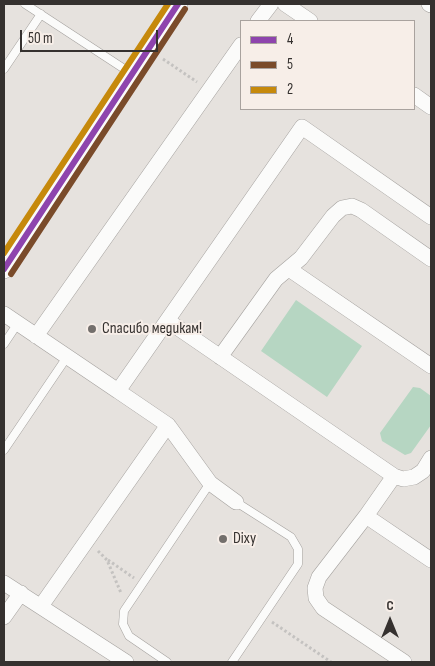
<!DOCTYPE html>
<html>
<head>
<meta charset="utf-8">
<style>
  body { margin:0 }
  #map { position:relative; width:435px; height:666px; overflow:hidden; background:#e6e2de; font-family:"Sofia Sans Condensed",sans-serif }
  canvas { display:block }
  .frame { position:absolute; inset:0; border:5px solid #35312f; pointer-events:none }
  .legend { position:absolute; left:240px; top:20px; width:175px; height:90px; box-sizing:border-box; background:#f7eee8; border:1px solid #a9a29e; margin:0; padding:6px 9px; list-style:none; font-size:15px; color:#35312f }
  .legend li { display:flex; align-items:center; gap:10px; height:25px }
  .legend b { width:25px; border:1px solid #a9a29e }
  .north { position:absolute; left:365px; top:596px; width:50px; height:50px; -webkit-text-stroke:4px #f7eee8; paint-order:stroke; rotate:0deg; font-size:14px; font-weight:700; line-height:20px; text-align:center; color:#35312f }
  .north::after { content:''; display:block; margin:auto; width:18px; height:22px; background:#35312f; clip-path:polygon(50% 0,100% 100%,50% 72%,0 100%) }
  .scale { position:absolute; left:20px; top:30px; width:138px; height:22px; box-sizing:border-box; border:2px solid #35312f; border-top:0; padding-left:6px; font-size:15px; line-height:18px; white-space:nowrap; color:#35312f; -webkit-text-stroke:4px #f7eee8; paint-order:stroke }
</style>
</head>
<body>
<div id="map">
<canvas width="435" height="666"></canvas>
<div class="frame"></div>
<ul class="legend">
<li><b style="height:6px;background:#8e44ad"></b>4</li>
<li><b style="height:6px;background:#7a4b2a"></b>5</li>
<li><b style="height:6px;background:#c6890c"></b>2</li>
</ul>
<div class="north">С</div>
<div class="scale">50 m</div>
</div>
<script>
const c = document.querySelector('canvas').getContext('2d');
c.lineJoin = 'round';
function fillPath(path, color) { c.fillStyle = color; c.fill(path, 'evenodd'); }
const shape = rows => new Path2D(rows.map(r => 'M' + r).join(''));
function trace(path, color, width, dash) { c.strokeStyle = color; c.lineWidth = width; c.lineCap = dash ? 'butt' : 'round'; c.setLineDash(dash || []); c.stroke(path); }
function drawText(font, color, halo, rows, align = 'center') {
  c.font = font + ' "Sofia Sans Condensed",sans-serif'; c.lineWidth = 4; c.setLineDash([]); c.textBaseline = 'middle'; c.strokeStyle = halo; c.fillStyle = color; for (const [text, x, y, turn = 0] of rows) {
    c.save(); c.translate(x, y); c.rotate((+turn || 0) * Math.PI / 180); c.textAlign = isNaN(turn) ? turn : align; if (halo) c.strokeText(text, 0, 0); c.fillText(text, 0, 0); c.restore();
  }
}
const green = shape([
  [296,300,362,346,327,397,261,351],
  [413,387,420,388,431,396,431,425,411,453,405,455,382,441,380,433]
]);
const path = shape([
  [163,59,197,82],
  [98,551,107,560,121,593],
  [108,560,134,578],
  [272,622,331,662]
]);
const service = shape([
  [25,4,132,74],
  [4,69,41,14],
  [4,344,18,323],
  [4,450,67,357],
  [167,662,129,636,123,624,124,611,210,483],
  [232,662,298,564,298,549,291,537,236,502]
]);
const minor = shape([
  [285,4,310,21],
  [429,4,431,5],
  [258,21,271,4],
  [414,95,431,107],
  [289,269,431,366],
  [4,314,118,391,302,127,431,217],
  [168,321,394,476,366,516],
  [36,336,241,45],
  [220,357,276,279,301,258,333,216,342,208,352,206,361,210,431,259],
  [168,425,210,483,236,502],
  [394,476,403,479,414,477,423,471,431,458],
  [4,583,126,662],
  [41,606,168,425,118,391],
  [4,617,21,593],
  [404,662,323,608,316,598,315,588,319,577,366,516,431,560]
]);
const tertiary = shape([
  [4,269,178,4]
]);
const bus1 = shape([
  [4,269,178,4]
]);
const bus2 = shape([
  [11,274,185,9]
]);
const bus3 = shape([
  [4,253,168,4]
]);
const markers = [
  [92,329,5,"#736f6c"],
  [223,539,5,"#736f6c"]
];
const poiNames = [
  ["Спасибо медикам!",102,329],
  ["Dixy",233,539]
];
fillPath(green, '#b6d6c2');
trace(service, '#a4a19e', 9);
trace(minor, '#a4a19e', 16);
trace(tertiary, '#a4a19e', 20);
trace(path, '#c4c2c0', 3, [2.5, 2.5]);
trace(service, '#fbfbfa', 8);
trace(minor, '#fbfbfa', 15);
trace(tertiary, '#fbfbfa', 19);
trace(bus1, '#8e44ad', 6);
trace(bus2, '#7a4b2a', 6);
trace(bus3, '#c6890c', 6);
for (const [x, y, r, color] of markers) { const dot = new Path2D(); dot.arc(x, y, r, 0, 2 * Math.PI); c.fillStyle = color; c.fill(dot); trace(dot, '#f7eee8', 2); }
drawText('16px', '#35312f', '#f7eee8', poiNames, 'left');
</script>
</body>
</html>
